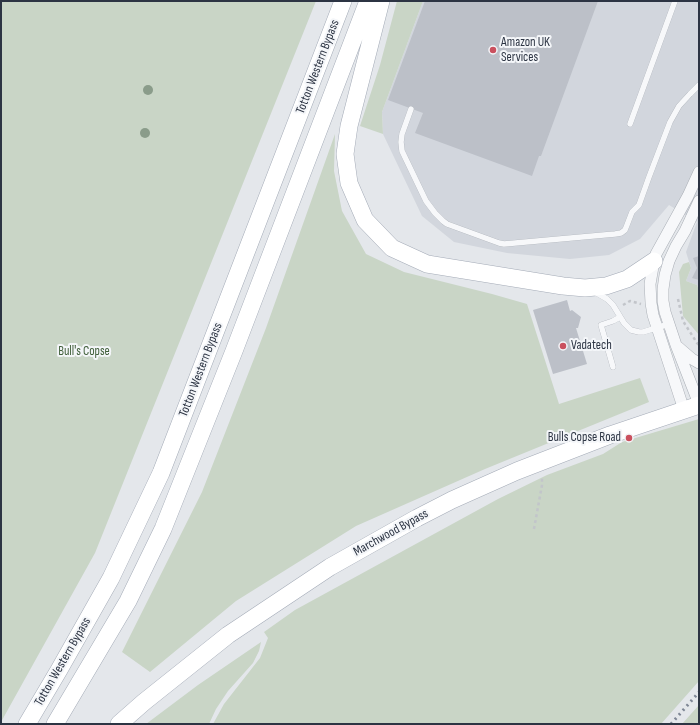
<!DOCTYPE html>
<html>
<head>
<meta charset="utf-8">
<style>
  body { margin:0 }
  #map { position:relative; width:700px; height:725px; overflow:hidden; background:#e4e7eb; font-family:"Sofia Sans Condensed",sans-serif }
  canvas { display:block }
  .frame { position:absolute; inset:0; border:2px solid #2c3443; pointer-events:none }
</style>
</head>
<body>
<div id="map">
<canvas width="700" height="725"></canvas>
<div class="frame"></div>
</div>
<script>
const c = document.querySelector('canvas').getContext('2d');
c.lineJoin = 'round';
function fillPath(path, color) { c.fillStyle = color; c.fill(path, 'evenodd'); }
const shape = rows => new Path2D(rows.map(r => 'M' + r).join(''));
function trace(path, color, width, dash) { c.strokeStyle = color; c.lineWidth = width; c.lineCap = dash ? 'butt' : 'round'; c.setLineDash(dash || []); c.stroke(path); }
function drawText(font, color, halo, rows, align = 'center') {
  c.font = font + ' "Sofia Sans Condensed",sans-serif'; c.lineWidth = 4; c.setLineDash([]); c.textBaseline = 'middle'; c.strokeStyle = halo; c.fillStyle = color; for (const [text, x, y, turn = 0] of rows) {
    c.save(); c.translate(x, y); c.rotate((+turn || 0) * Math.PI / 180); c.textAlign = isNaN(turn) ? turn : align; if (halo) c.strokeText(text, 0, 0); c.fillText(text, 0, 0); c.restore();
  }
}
const built = shape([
  [423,1,699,1,699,290,697,285,686,281,691,268,686,252,697,222,669,205,640,239,609,255,570,259,507,253,454,242,422,216,383,134,382,112]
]);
const green = shape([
  [1,1,316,1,95,553,1,722],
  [397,1,423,1,382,112,383,134,360,126,380,65],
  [335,134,334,171,342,211,366,254,404,272,492,294,527,304,559,404,640,378,649,402,485,469,356,526,236,601,150,672,122,652,202,492,266,328],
  [689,262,691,268,686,281,697,285,699,290,699,335,683,316,679,272,683,264],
  [699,419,699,681,661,724,213,724,224,704,260,658,268,638,264,632,295,610,498,499,547,475,603,454,622,442],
  [261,642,259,651,253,663,228,691,216,709,209,724,146,724,198,685],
  [699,705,699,724,682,724]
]);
const building = shape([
  [425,1,598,1,541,156,539,156,532,176,415,133,423,113,388,100],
  [699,256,699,280,692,278,697,268,693,258],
  [567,300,570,311,572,310,581,317,578,328,576,328,587,364,553,374,533,310]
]);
const path = shape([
  [678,299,683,321,697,343,699,345],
  [623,305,630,301,641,304],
  [534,529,542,485,542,476]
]);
const lane = shape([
  [411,109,402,134,401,142,402,151,426,201,435,213,443,221,447,224,499,243,504,244,615,234,621,233,625,230,627,225,632,212,639,205,649,177,670,122,679,106,690,94,699,85],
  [630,124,675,1],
  [595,292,607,299,613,305,624,323,631,330,639,332,643,332,669,324],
  [613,367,601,325,613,321,620,317]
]);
const street = shape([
  [699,201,685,231,676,246,669,261,665,275,663,289,663,301,665,312,676,345,699,404],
  [678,347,692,359,699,363],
  [684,410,653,315,651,303,650,284,654,261,656,254,688,196,699,172]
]);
const primary = shape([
  [381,1,349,126,345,154,349,183,365,220,392,248,427,264,563,286,585,288,606,286,627,279,654,261],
  [27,724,59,670,111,578,161,473,343,1],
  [55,724,128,601,163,529,234,351,368,1],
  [119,724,144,702,228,635,330,567,417,518,452,500,517,471,610,435,699,405]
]);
const rail = shape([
  [671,724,699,692]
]);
const trees = [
  [148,90],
  [145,133]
];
const markers = [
  [493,50,4,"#ca505e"],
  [563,346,4,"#ca505e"],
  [629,438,4,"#ca505e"]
];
const poiNames = [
  ["Amazon UK",501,43],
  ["Services",501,58],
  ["Vadatech",571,346],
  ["Bulls Copse Road",621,438,"right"]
];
const streetNames = [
  ["Totton Western Bypass",318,67,-69],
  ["Totton Western Bypass",201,370,-69],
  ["Marchwood Bypass",391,533,-29],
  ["Totton Western Bypass",63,662,-60]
];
const parkNames = [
  ["Bull's Copse",84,352]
];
fillPath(built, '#d2d6dd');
fillPath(green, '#c9d5c6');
fillPath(building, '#bcc0c8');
trace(lane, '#a9aeb5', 6);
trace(street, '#a9aeb5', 12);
trace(primary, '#a4abb7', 18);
trace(path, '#c2c5ca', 2.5, [3, 3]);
trace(lane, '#f7f8fa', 5.5);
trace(street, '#f7f8fa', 11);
trace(primary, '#fff', 17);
trace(rail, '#7e8695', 3, [2, 4]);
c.fillStyle = '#8a9c8a';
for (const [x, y] of trees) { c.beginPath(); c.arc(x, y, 5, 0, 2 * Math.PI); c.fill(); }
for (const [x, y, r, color] of markers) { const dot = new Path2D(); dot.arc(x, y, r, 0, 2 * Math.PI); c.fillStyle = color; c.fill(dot); trace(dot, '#f4f6f9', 1.5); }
drawText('13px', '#2c3443', '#f4f6f9', poiNames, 'left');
drawText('13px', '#2c3443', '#f4f6f9', streetNames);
drawText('13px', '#405f3a', '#f4f6f9', parkNames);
</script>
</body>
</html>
